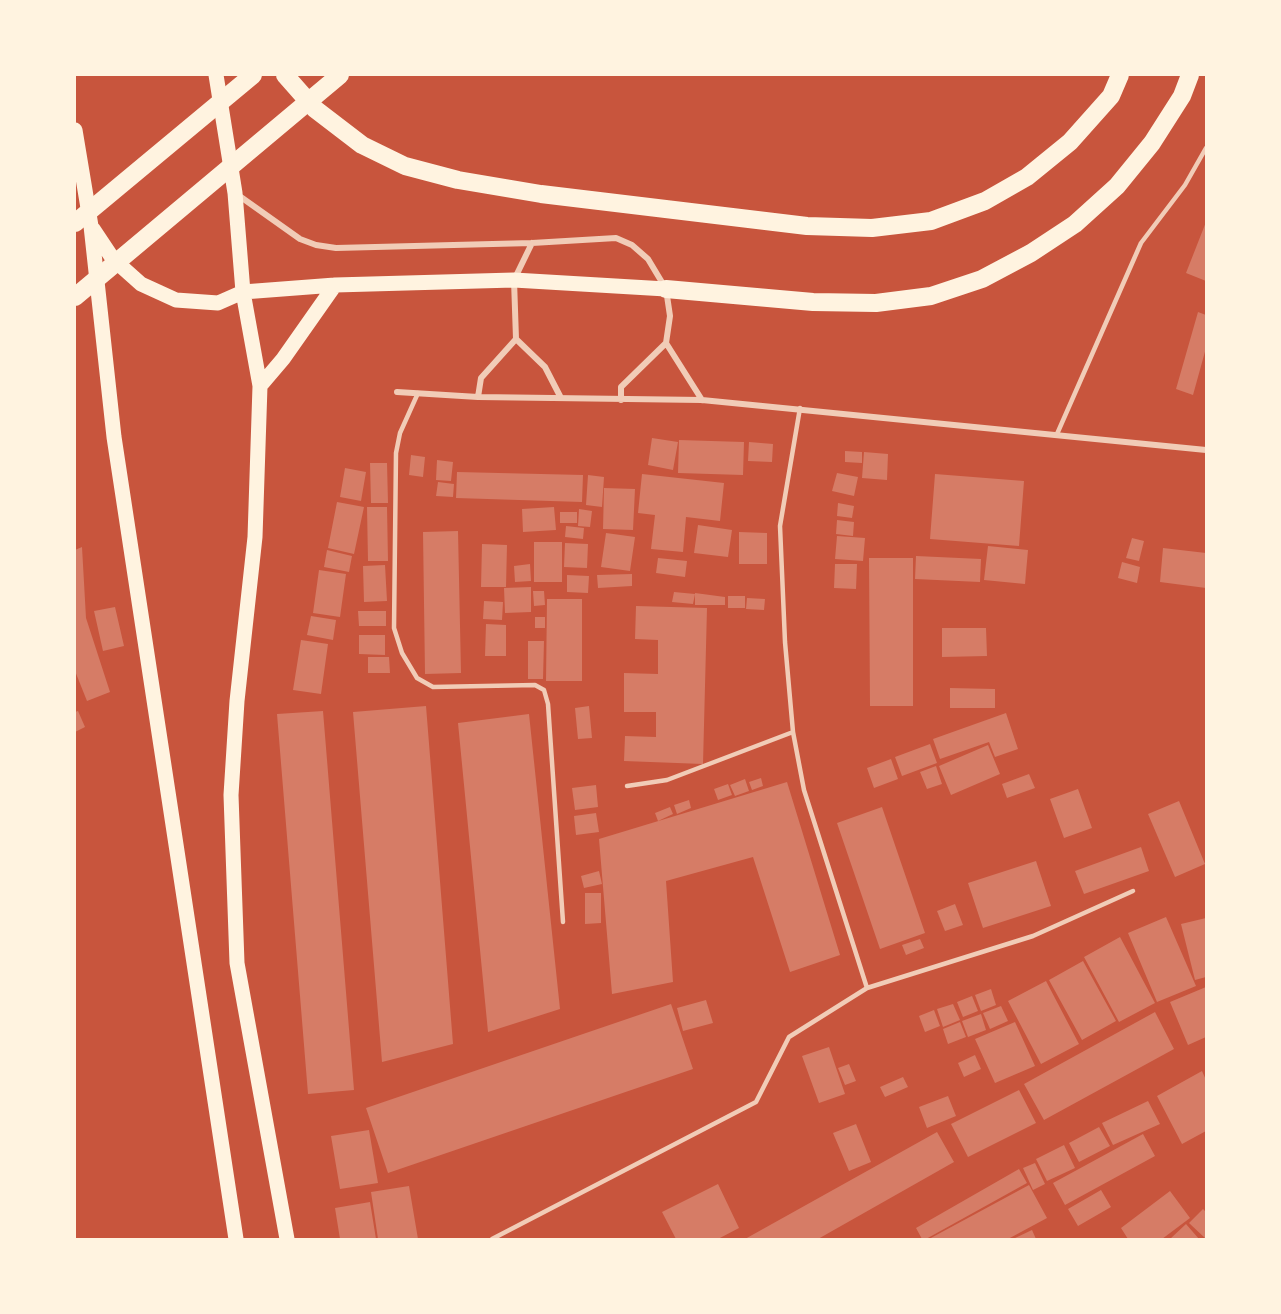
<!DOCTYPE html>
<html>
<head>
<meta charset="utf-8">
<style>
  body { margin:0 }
  #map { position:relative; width:1281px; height:1314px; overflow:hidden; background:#c8553d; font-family:"Noto Serif",serif }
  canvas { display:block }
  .frame { position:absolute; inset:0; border:76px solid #fff3e0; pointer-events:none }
</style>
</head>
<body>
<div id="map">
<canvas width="1281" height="1314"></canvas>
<div class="frame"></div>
</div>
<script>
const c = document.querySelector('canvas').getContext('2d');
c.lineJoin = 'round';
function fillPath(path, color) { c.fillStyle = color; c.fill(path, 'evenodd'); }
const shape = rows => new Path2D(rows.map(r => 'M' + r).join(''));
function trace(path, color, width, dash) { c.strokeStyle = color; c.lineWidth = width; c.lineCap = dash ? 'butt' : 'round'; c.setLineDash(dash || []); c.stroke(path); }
const building = shape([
  [1206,222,1206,281,1186,273],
  [1198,312,1206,315,1206,348,1193,395,1176,389],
  [652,438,678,442,673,470,648,465],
  [679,440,744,442,743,475,678,473],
  [749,442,773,444,772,462,748,461],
  [845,451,862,452,862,463,845,462],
  [864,452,888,454,887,480,862,478],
  [411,455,425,457,423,477,409,475],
  [437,460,453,462,451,481,436,480],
  [370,463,387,463,388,503,371,503],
  [345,468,366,472,361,501,340,497],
  [457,472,583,475,582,502,456,498],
  [837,473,858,477,854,496,832,491],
  [642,474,724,483,720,521,686,517,683,552,651,549,655,515,638,513],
  [935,474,1024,481,1019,546,930,539],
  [588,475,604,477,602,507,586,505],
  [438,482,454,484,453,497,436,496],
  [604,488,635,489,633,530,603,529],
  [337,502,364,507,354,554,328,548],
  [838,503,854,506,852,518,837,516],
  [367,507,387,507,388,561,368,561],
  [554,507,556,530,523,532,522,509],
  [579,509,592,511,590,527,578,526],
  [560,512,577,512,577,523,560,523],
  [837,520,854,522,853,536,836,534],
  [698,525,732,530,728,557,694,553],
  [566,526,584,528,583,539,565,537],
  [458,531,461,673,425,674,423,532],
  [739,532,767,533,767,564,739,564],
  [606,533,635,537,630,571,601,567],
  [837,536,865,538,863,561,835,559],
  [1132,538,1144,541,1139,561,1126,558],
  [534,542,562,542,562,582,534,582],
  [565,543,588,544,587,568,564,567],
  [482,544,507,545,506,587,481,587],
  [988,546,1028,550,1025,584,984,580],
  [82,547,86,618,110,692,87,701,75,671,75,550],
  [1163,548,1206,553,1206,588,1160,582],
  [327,550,352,556,349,572,324,567],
  [916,556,981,559,980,582,915,579],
  [658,558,687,561,685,577,656,573],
  [869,558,913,558,913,706,870,706],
  [1122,562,1140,567,1137,583,1118,578],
  [530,564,531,581,515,582,514,566],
  [835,564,857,564,856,589,834,588],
  [385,565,387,601,364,602,363,566],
  [319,570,346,574,340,617,313,613],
  [632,574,632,586,598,588,597,575],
  [567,575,589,576,588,593,567,592],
  [531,587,531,612,505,613,504,588],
  [533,591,544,591,545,605,534,606],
  [674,592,695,594,693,604,672,602],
  [695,593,725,597,725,605,695,605],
  [728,596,745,596,745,608,728,608],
  [747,598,765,599,764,610,746,609],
  [547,599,582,599,582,681,546,681],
  [484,601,503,602,502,620,483,619],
  [636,606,707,608,703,764,624,761,625,736,656,737,656,712,624,712,624,673,658,674,658,640,635,639],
  [115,607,124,646,103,651,94,611],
  [358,611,386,611,386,626,359,626],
  [311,616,336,620,333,640,307,635],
  [535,617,545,617,545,628,535,628],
  [486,624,506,625,506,656,485,656],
  [942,628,986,628,987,656,942,657],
  [359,635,385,635,385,655,359,654],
  [301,640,328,644,321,694,293,690],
  [528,641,544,641,543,679,528,679],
  [368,657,389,657,390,673,368,673],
  [950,688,995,689,995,708,950,708],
  [426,706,453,1044,382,1062,353,712],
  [589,706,592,738,578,739,575,708],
  [78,711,85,727,75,732,75,712],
  [323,711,354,1090,308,1094,277,714],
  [1006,713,1018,749,995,757,989,742,940,759,933,739],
  [529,714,560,1009,488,1032,458,723],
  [930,744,937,763,902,776,895,757],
  [988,745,1000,774,951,795,939,766],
  [891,759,898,779,874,788,867,768],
  [936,766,942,784,927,789,920,772],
  [1029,774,1035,788,1007,798,1002,784],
  [761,778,763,786,752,790,749,782],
  [745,779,749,791,735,796,730,785],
  [787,782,840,955,790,972,753,857,666,881,673,982,612,994,599,839],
  [728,784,732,795,718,800,714,789],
  [596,785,598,807,575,810,572,788],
  [1078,789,1092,828,1064,838,1050,799],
  [689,800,691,808,677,814,674,805],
  [1179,801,1205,864,1175,877,1148,814],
  [670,807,673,814,658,821,655,813],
  [882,807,925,933,880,949,837,823],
  [596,813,599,832,576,835,574,816],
  [1141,847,1149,871,1084,894,1075,871],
  [1036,861,1051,906,983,928,968,883],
  [599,871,602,884,584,888,581,876],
  [585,893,601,893,601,923,585,924],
  [955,904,963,925,945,931,937,911],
  [1166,917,1196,986,1157,1002,1128,933],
  [1206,918,1206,977,1195,980,1181,924],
  [1120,937,1155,1003,1119,1022,1084,957],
  [920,939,924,948,906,955,902,945],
  [1083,961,1116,1021,1082,1040,1049,980],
  [1046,981,1079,1044,1041,1064,1008,1001],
  [1206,987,1206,1037,1188,1045,1170,1002],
  [991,989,996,1005,981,1011,975,995],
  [972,996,978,1011,963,1017,957,1002],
  [706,1000,713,1023,683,1031,677,1008],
  [671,1004,693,1069,388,1173,366,1108],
  [953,1004,960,1020,943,1027,937,1009],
  [1001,1006,1008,1021,990,1029,983,1013],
  [934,1010,940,1026,925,1032,919,1016],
  [1155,1012,1174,1049,1044,1120,1024,1084],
  [981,1014,986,1030,968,1037,962,1021],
  [960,1022,966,1037,948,1044,943,1029],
  [1015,1022,1035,1066,995,1083,975,1039],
  [829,1047,845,1094,819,1103,802,1056],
  [975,1055,981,1069,964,1077,958,1063],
  [849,1064,856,1081,845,1085,838,1068],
  [1202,1071,1206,1080,1206,1131,1182,1144,1157,1096],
  [903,1077,908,1087,885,1097,880,1087],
  [1019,1090,1036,1123,968,1157,951,1124],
  [948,1096,956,1116,927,1128,919,1107],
  [1148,1101,1160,1124,1113,1145,1102,1123],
  [856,1124,871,1162,849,1171,833,1133],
  [1099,1127,1110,1146,1079,1162,1069,1143],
  [369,1130,378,1183,340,1189,331,1136],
  [937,1132,954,1162,818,1239,745,1239],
  [1143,1134,1155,1156,1065,1205,1053,1183],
  [1064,1145,1075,1168,1047,1181,1036,1159],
  [1035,1163,1045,1184,1033,1190,1023,1168],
  [1019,1169,1027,1183,926,1239,922,1239,916,1228],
  [718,1184,739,1228,718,1239,676,1239,662,1212],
  [1029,1185,1047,1218,1008,1239,929,1239],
  [409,1186,418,1239,378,1239,371,1192],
  [1101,1190,1111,1207,1078,1226,1068,1209],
  [1170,1191,1190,1218,1162,1239,1128,1239,1121,1228],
  [370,1202,376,1239,340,1239,335,1208],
  [1203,1209,1206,1212,1206,1239,1189,1223],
  [1186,1224,1199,1239,1170,1239],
  [1032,1230,1036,1239,1013,1239]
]);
const service = shape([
  [418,393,400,433,396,453,394,628,402,653,417,678,433,687,535,685,544,690,548,704,563,922],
  [1057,434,1141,243,1185,185,1206,148],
  [627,786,667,780,793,732],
  [867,988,1033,936,1133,891],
  [492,1239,756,1102,789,1037,867,988,804,790,793,732,785,642,780,526,800,408]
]);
const minor = shape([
  [238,195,300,239,316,245,336,248,532,243,616,238,632,245,648,259,666,289,670,316,666,343,621,387,621,400],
  [516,339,545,367,561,398],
  [666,343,702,400],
  [397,392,478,397,702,400,1206,450],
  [478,397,481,378,516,339,514,280,532,243]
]);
const primary = shape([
  [216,75,235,193,243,292,260,386,255,537,237,701,231,795,237,963,287,1239],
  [75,130,91,226,114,437,236,1239],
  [93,229,113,259,141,284,176,300,218,303,243,292,335,285,514,280,666,289],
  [260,386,283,359,335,285]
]);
const motorway = shape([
  [285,75,315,109,362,145,405,166,458,180,541,194,807,226,872,228,931,221,985,201,1027,177,1070,142,1111,96,1120,75],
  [75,223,253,75],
  [666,289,813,302,876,303,931,296,982,279,1031,253,1075,224,1117,186,1152,143,1182,96,1190,75],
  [75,297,340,75]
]);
fillPath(building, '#d67c66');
trace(service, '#f1ccb7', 4.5);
trace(minor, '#f1ccb7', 6);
trace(primary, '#fff3e0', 15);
trace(motorway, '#fff3e0', 18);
</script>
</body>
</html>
